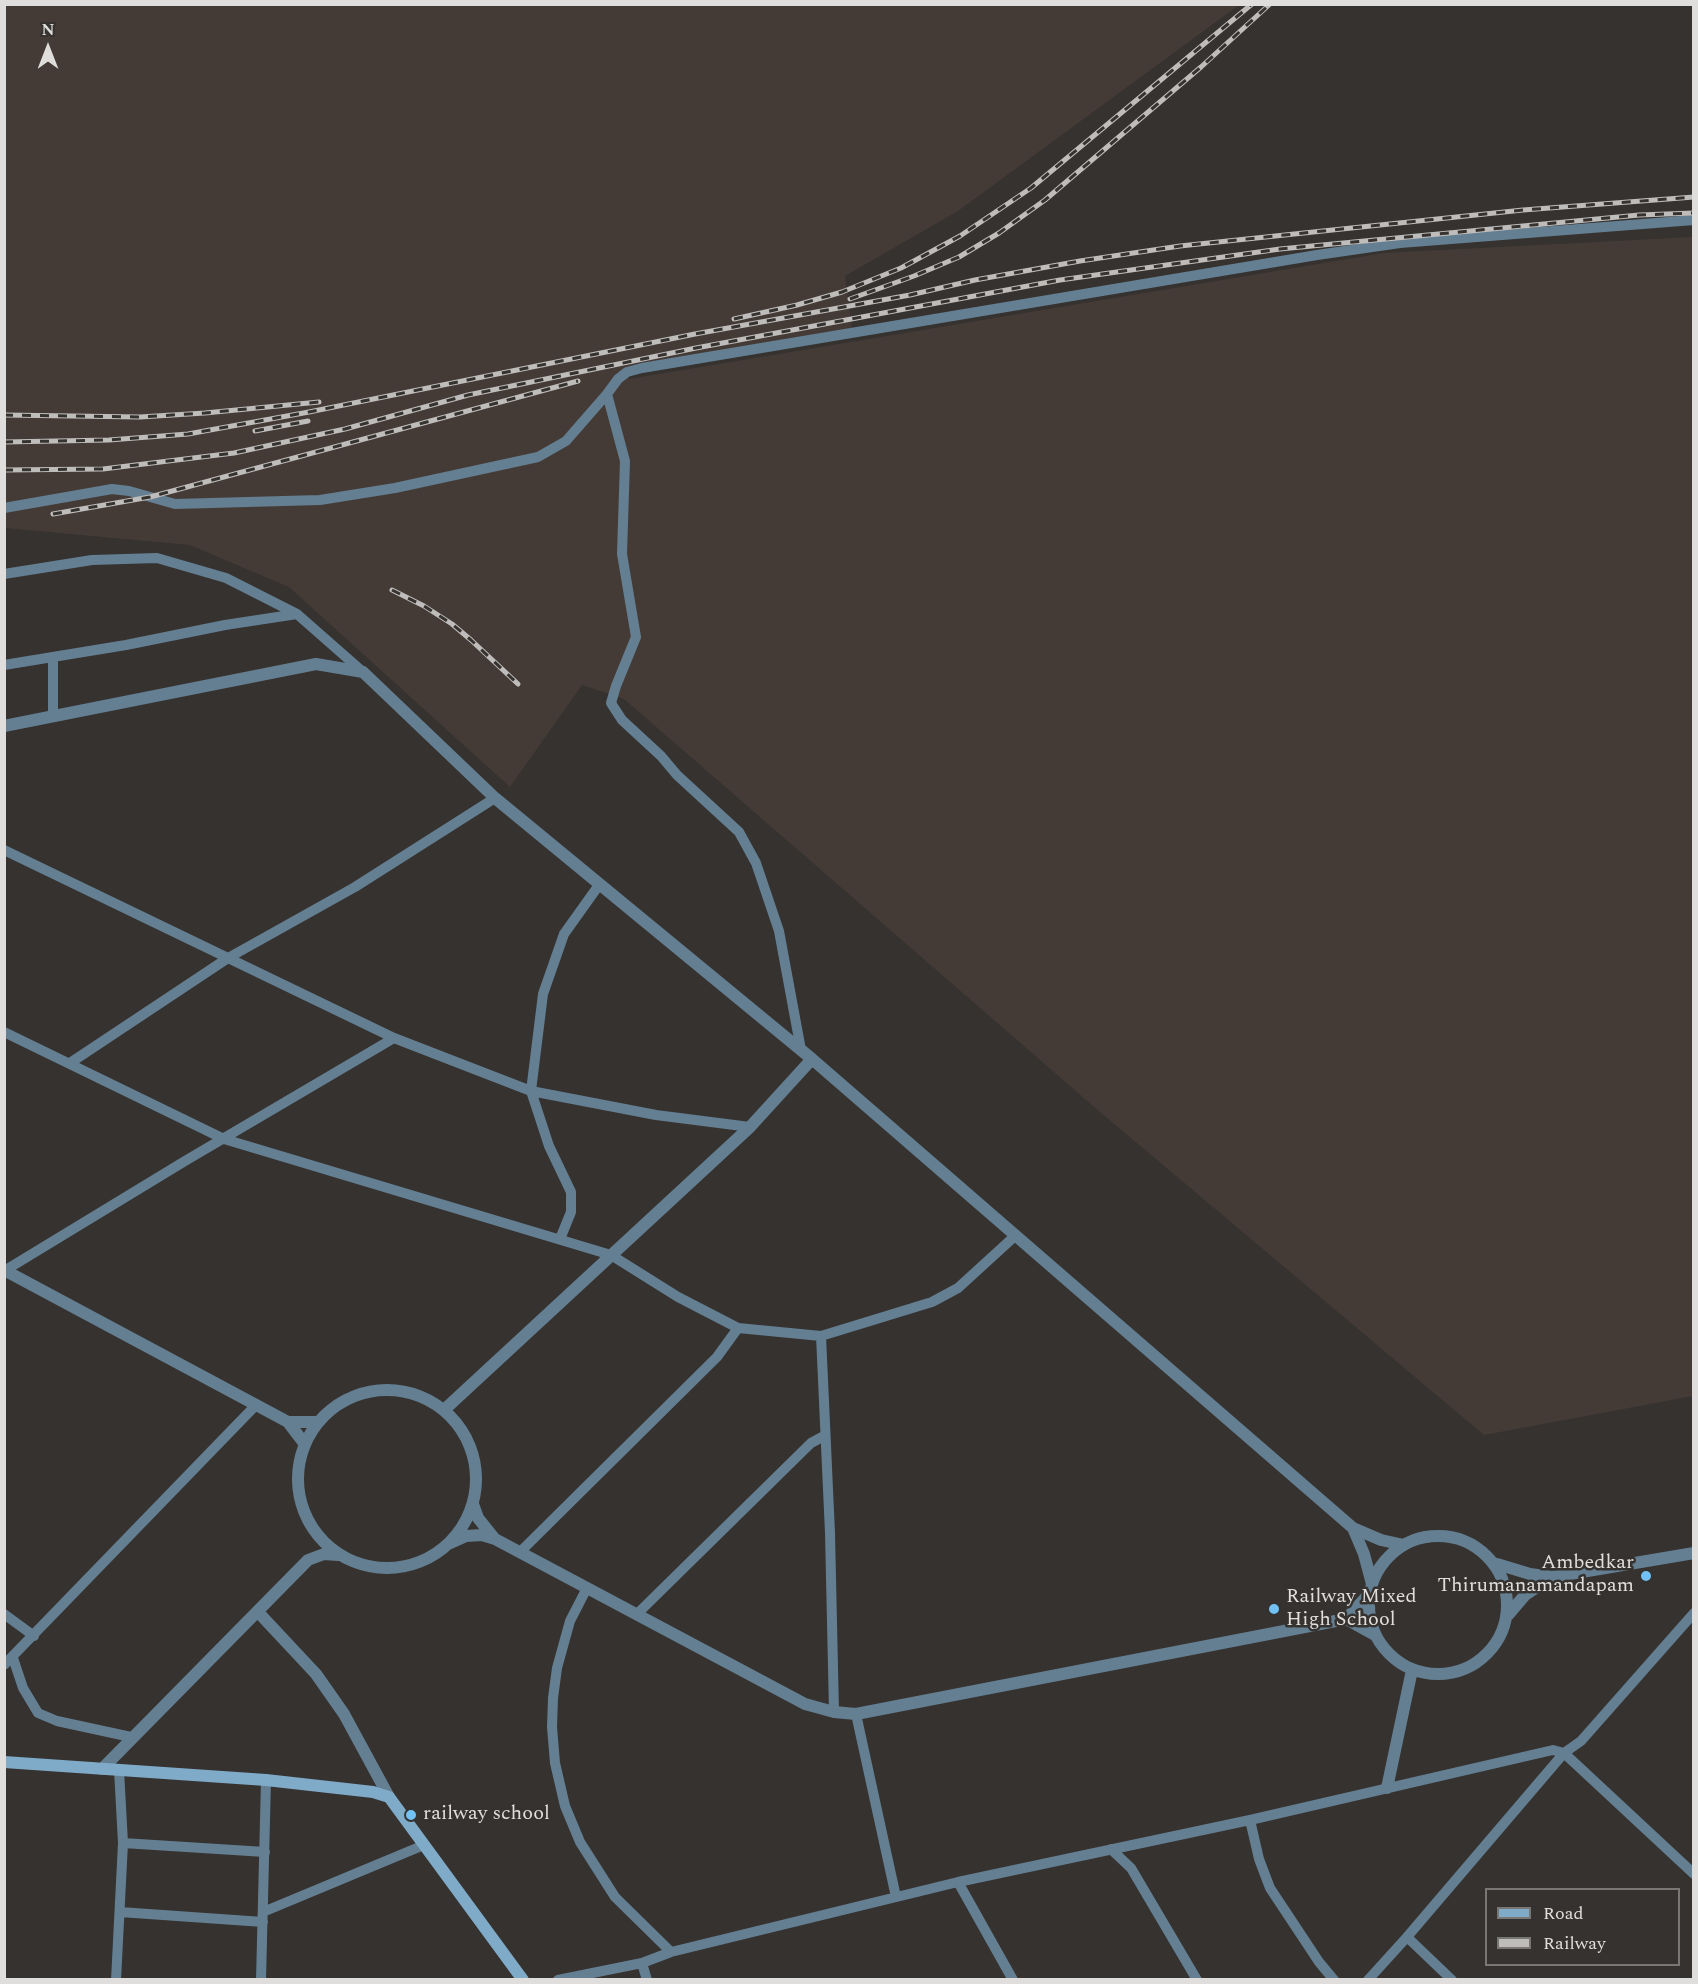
<!DOCTYPE html>
<html>
<head>
<meta charset="utf-8">
<style>
  body { margin:0 }
  #map { position:relative; width:1698px; height:1984px; overflow:hidden; background:#35322f; font-family:Spectral,serif }
  canvas { display:block }
  .frame { position:absolute; inset:0; border:6px solid #e0dedc; pointer-events:none }
  .legend { position:absolute; left:1485px; top:1888px; width:195px; height:78px; box-sizing:border-box; background:#35322f; border:2px solid #797774; margin:0; padding:8px 10px; list-style:none; font-size:18px; color:#e0dedc }
  .legend li { display:flex; align-items:center; gap:12px; height:30px }
  .legend b { width:30px; border:2px solid #797774 }
  .north { position:absolute; left:18px; top:18px; width:60px; height:60px; -webkit-text-stroke:4px #35322f; paint-order:stroke; rotate:0deg; font-size:16px; font-weight:700; line-height:24px; text-align:center; color:#e0dedc }
  .north::after { content:''; display:block; margin:auto; width:21px; height:27px; background:#e0dedc; clip-path:polygon(50% 0,100% 100%,50% 72%,0 100%) }
</style>
</head>
<body>
<div id="map">
<canvas width="1698" height="1984"></canvas>
<div class="frame"></div>
<ul class="legend">
<li><b style="height:8px;background:#7faac8"></b>Road</li>
<li><b style="height:8px;background:#bfbdbb"></b>Railway</li>
</ul>
<div class="north">N</div>
</div>
<script>
const c = document.querySelector('canvas').getContext('2d');
c.lineJoin = 'round';
function fillPath(path, color) { c.fillStyle = color; c.fill(path, 'evenodd'); }
const shape = rows => new Path2D(rows.map(r => 'M' + r).join(''));
function trace(path, color, width, dash) { c.strokeStyle = color; c.lineWidth = width; c.lineCap = dash ? 'butt' : 'round'; c.setLineDash(dash || []); c.stroke(path); }
function drawText(font, color, halo, rows, align = 'center') {
  c.font = font + ' Spectral,serif'; c.lineWidth = 5; c.setLineDash([]); c.textBaseline = 'middle'; c.strokeStyle = halo; c.fillStyle = color; for (const [text, x, y, turn = 0] of rows) {
    c.save(); c.translate(x, y); c.rotate((+turn || 0) * Math.PI / 180); c.textAlign = isNaN(turn) ? turn : align; if (halo) c.strokeText(text, 0, 0); c.fillText(text, 0, 0); c.restore();
  }
}
const built = shape([
  [5,5,1239,5,958,211,845,276,852,328,630,368,629,379,1384,253,1693,237,1693,1396,1484,1435,1100,1112,624,699,582,685,510,787,289,587,190,545,5,528]
]);
const minor = shape([
  [607,394,625,461,622,554,636,637,616,686,611,703,622,720,661,756,677,775,739,832,756,863,779,931,801,1050],
  [4,508,112,489,129,491,175,504,320,500,395,488,538,457,566,441,607,394,618,379,627,372,642,368,1317,255,1400,243,1694,220],
  [4,574,92,560,157,558,226,578,297,614,363,672],
  [53,657,53,716],
  [4,665,126,645,225,625,297,614],
  [4,850,394,1038,531,1091,656,1115,750,1127],
  [4,1032,224,1139,611,1255,678,1297,738,1328,821,1336,932,1302,958,1288,1016,1235],
  [70,1063,228,958,355,887,495,798],
  [560,1239,571,1212,571,1192,549,1146,531,1091,543,994,564,934,599,885],
  [4,1271,185,1161,394,1038],
  [821,1336,830,1533,834,1712],
  [520,1552,717,1357,738,1328],
  [4,1614,34,1636],
  [637,1614,811,1443,824,1436],
  [13,1658,23,1688,38,1713,57,1721,131,1737],
  [4,1665,256,1405],
  [856,1714,896,1897],
  [1250,1820,1259,1859,1270,1888,1319,1962,1334,1980],
  [123,1843,265,1852],
  [1111,1849,1131,1868,1197,1980],
  [958,1882,1013,1980],
  [120,1912,263,1922],
  [263,1912,424,1845],
  [671,1952,958,1882,1250,1820,1553,1750,1564,1753,1694,1874],
  [642,1963,647,1980],
  [116,1980,123,1843,119,1770],
  [261,1980,266,1780],
  [558,1980,642,1963,671,1952,615,1897,580,1842,565,1806,555,1763,552,1727,553,1698,557,1668,570,1621,587,1588],
  [1368,1980,1407,1937],
  [1452,1980,1407,1937,1564,1753,1581,1741,1694,1613]
]);
const tertiary = shape([
  [4,726,316,664,363,672,495,798,812,1059,1353,1528,1381,1540,1404,1545],
  [4,1270,288,1422,304,1443],
  '298 1479a89 89 0 1 1 178 0a89 89 0 1 1-178 0Z',
  [444,1410,750,1127,812,1059],
  [288,1422,317,1422],
  [473,1504,478,1518,494,1538],
  [1353,1528,1364,1554,1372,1584],
  '1369 1605a69 69 0 1 1 138 0a69 69 0 1 1-138 0Z',
  [448,1544,466,1536,482,1535,495,1539,805,1704,834,1712,856,1714,1346,1619,1369,1594],
  [1497,1564,1530,1574,1552,1577,1694,1553],
  [258,1612,316,1674,344,1714,389,1797],
  [1508,1615,1525,1595,1552,1577],
  [1346,1619,1375,1635],
  [102,1769,308,1560,324,1554,338,1555],
  [1387,1788,1412,1670]
]);
const secondary = shape([
  [4,1762,266,1780,373,1792,389,1797,523,1980]
]);
const rail = shape([
  [850,299,914,276,959,257,999,233,1045,200,1201,67,1270,4],
  [734,319,797,305,842,292,901,268,960,236,1031,188,1252,4],
  [4,415,140,417,205,413,319,402],
  [255,431,308,421],
  [4,442,109,440,188,434,309,412,695,334,910,295,975,280,1080,261,1180,246,1523,210,1694,197],
  [4,470,103,469,234,453,345,429,468,395,696,348,1060,280,1280,249,1639,215,1694,213],
  [53,514,150,497,578,381],
  [392,590,424,606,452,624,471,640,518,684]
]);
const markers = [
  [1646,1576,6,"#71c1f5"],
  [1274,1609,6,"#71c1f5"],
  [411,1815,6,"#71c1f5"]
];
const poiNames = [
  ["Ambedkar",1634,1564,"right"],
  ["Thirumanamandapam",1634,1587,"right"],
  ["Railway Mixed",1286,1598],
  ["High School",1286,1621],
  ["railway school",423,1815]
];
fillPath(built, '#453b36');
trace(minor, '#647f92', 10);
trace(tertiary, '#647f92', 12);
trace(secondary, '#7faac8', 12);
trace(rail, '#bfbdbb', 5);
trace(rail, '#35322f', 3, [9]);
for (const [x, y, r, color] of markers) { const dot = new Path2D(); dot.arc(x, y, r, 0, 2 * Math.PI); c.fillStyle = color; c.fill(dot); trace(dot, '#35322f', 2); }
drawText('20px', '#e0dedc', '#35322f', poiNames, 'left');
</script>
</body>
</html>
